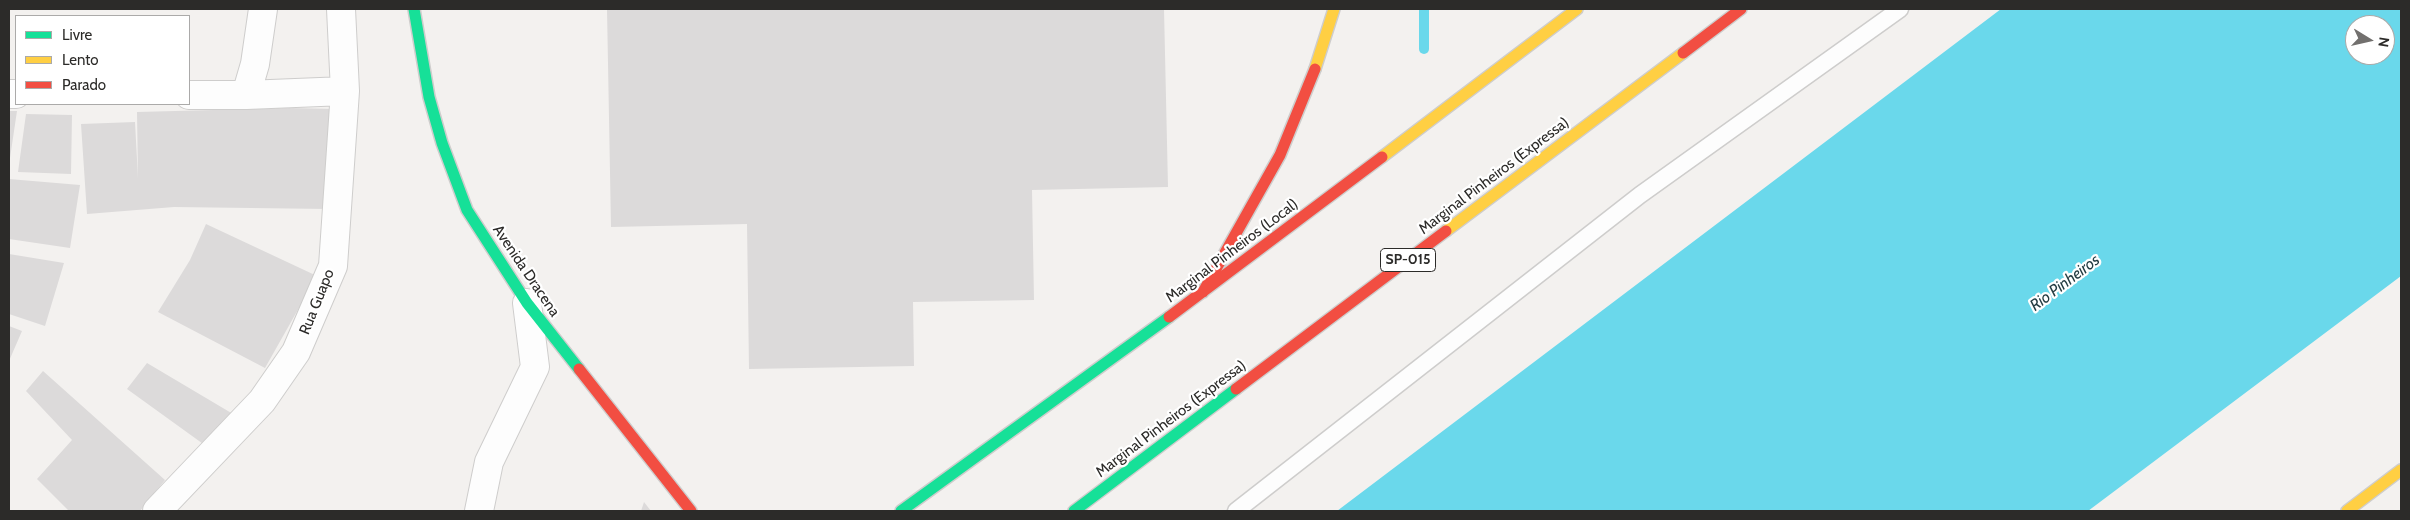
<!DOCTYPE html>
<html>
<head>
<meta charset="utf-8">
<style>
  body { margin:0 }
  #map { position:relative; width:2410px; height:520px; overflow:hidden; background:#f3f1ef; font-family:Cabin,sans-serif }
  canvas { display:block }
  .frame { position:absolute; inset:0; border:10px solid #2c2b29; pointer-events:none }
  .legend { position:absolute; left:15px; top:15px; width:175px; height:90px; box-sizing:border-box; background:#fff; border:1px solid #abaaa9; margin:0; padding:6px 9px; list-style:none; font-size:15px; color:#2c2b29 }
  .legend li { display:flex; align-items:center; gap:10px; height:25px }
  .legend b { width:25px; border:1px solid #abaaa9 }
  .north { position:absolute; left:2345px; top:15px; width:50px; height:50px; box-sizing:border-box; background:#fff; border:1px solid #abaaa9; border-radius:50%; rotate:99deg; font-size:14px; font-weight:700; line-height:20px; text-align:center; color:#2c2b29 }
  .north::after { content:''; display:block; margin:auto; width:18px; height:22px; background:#72706e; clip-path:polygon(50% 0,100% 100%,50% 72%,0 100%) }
</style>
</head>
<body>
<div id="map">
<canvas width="2410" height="520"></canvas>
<div class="frame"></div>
<ul class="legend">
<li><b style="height:6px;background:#16e098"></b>Livre</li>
<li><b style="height:6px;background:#ffcf43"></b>Lento</li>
<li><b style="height:6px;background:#f24e42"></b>Parado</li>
</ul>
<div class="north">N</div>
</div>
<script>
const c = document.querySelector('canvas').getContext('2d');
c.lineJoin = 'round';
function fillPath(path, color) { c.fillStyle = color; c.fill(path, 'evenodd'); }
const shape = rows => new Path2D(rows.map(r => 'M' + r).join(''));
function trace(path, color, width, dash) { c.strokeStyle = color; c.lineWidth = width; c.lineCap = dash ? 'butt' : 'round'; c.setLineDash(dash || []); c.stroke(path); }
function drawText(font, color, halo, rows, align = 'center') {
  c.font = font + ' Cabin,sans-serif'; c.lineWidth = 4.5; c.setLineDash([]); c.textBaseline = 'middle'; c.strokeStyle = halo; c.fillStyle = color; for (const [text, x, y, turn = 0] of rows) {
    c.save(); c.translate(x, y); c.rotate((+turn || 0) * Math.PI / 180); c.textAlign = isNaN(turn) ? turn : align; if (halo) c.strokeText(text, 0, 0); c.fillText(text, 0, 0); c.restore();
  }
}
const water = shape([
  [2001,9,2401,9,2401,276,2088,511,1337,511],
  [2355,25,2385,25,2385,55,2355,55]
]);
const stream = shape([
  [1424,9,1424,49]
]);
const building = shape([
  [607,9,1164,9,1168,187,1032,190,1034,300,913,302,914,366,749,369,747,224,611,227],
  [290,108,336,109,328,209,174,207,87,214,81,124,135,122,138,178,137,112],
  [9,111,17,111,10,158,9,158],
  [26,114,72,115,71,174,18,172],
  [9,179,80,185,70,248,9,239],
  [206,224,317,276,265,368,158,312,190,260],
  [9,254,64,263,45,326,9,314],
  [9,326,22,331,9,361],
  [147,363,233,414,206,446,127,389],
  [43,371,165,480,140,511,69,511,37,479,72,440,26,391],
  [644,502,651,511,641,511]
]);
const lane = shape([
  [1236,511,1640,195,1900,9]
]);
const street = shape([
  [9,94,16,94],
  [189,95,246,95,345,91],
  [246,95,255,64,263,9],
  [157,511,262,401,296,352,333,266,345,91,341,9],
  [479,511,489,462,535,367,527,303]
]);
const fast = shape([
  [414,9,429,97,442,143,467,210,527,303,579,369],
  [901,511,1169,317],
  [1074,511,1236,389]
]);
const slow = shape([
  [1315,69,1334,9],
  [1382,157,1577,9],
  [1446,231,1683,53],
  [2347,511,2401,470]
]);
const jam = shape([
  [1683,53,1741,9],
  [1203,292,1280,155,1315,69],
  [1169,317,1382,157],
  [579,369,691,511],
  [1236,389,1446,231]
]);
const shields = [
  [1408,260,55]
];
const shieldNames = [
  ["SP-015",1408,260]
];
const streetNames = [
  ["Marginal Pinheiros (Expressa)",1494,176,-37],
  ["Marginal Pinheiros (Local)",1232,251,-37],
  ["Avenida Dracena",526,271,56],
  ["Rua Guapo",317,302,-68],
  ["Marginal Pinheiros (Expressa)",1171,419,-37]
];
const waterNames = [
  ["Rio Pinheiros",2065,283,-37]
];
fillPath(water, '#6ad8eb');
trace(stream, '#6ad8eb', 10);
fillPath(building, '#dcdada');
trace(lane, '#cecdcc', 19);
trace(street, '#cecdcc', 30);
trace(fast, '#cecdcc', 14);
trace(slow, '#cecdcc', 14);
trace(jam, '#cecdcc', 14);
trace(lane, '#fdfdfd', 16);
trace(street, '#fdfdfd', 28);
trace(fast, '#16e098', 11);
trace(slow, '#ffcf43', 11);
trace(jam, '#f24e42', 11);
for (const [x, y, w] of shields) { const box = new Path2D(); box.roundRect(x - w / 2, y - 11.5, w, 23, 4); c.fillStyle = '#fff'; c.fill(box); trace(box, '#2c2b29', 1); }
drawText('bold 14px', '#2c2b29', null, shieldNames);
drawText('15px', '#2c2b29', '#fff', streetNames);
drawText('italic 16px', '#253d43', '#fff', waterNames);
</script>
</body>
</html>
